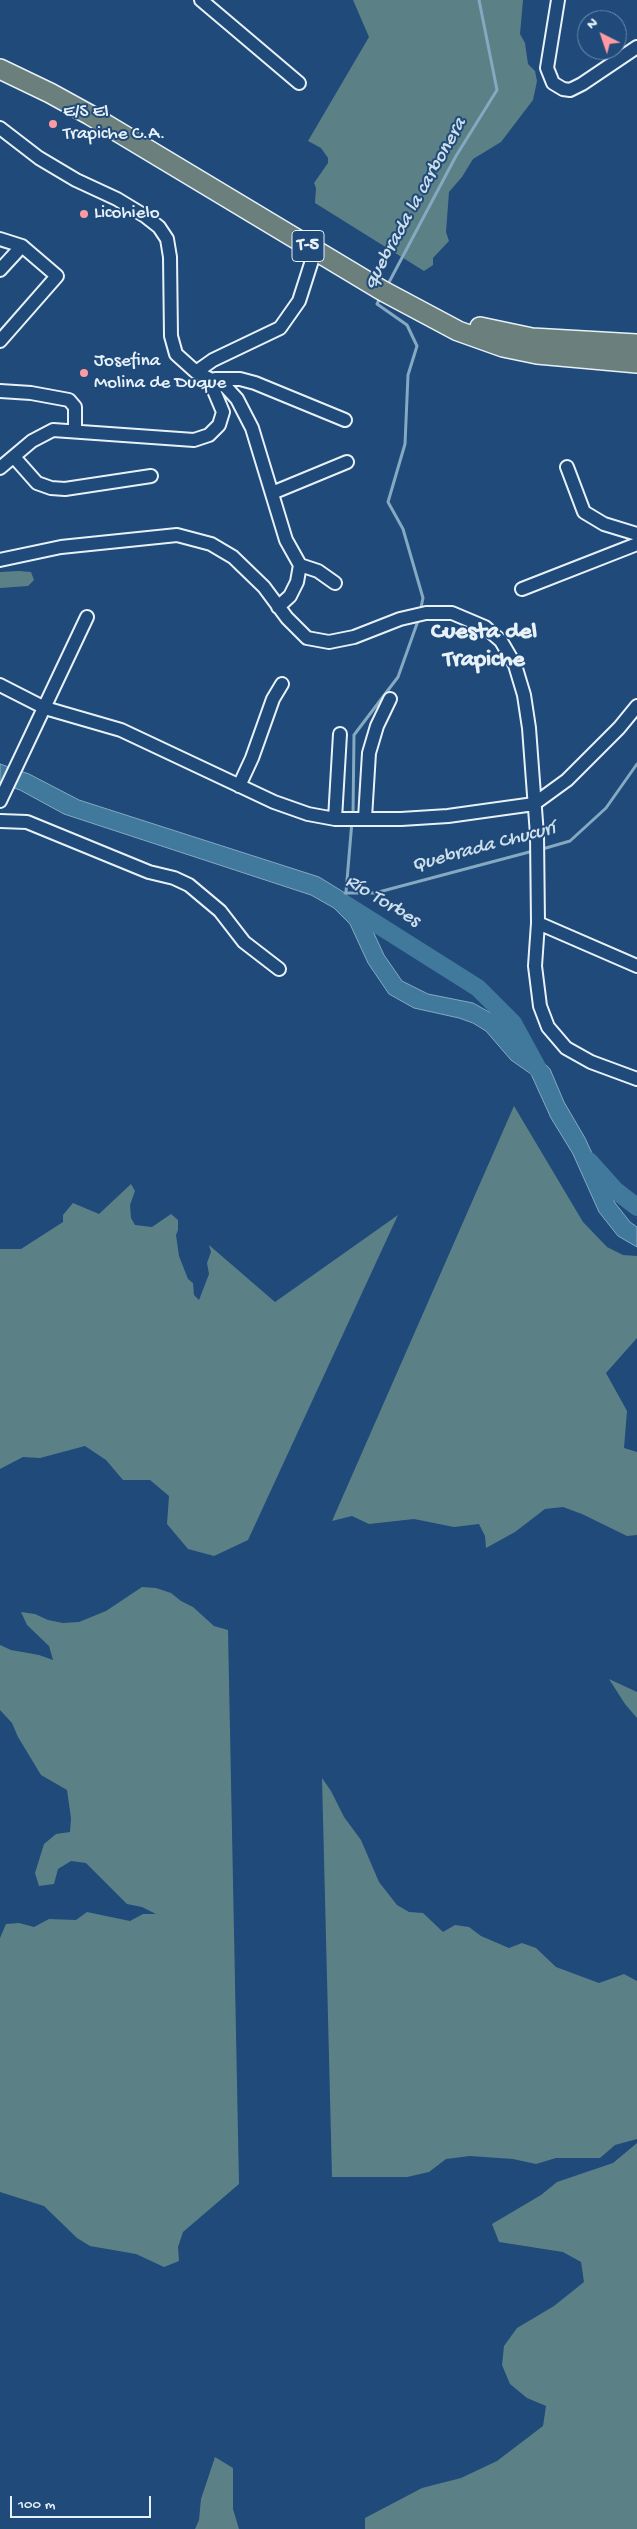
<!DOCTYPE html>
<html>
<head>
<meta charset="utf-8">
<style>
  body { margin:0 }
  #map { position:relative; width:637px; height:2529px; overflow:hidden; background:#1f4a7a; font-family:"Gochi Hand",sans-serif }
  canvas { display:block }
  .north { position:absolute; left:577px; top:10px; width:50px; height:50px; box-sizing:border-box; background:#1f4a7a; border:1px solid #6f8dac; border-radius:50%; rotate:319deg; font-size:14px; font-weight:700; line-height:20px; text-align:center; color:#e8f1f8 }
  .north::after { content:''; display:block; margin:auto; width:18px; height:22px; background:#ff9aa2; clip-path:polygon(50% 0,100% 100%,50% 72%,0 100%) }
  .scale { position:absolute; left:10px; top:2496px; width:141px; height:22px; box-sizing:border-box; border:2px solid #e8f1f8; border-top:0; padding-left:6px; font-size:15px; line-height:18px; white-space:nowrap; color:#e8f1f8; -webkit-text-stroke:4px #1f4a7a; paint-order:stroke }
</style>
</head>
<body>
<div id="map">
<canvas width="637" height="2529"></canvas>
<div class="north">N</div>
<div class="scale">100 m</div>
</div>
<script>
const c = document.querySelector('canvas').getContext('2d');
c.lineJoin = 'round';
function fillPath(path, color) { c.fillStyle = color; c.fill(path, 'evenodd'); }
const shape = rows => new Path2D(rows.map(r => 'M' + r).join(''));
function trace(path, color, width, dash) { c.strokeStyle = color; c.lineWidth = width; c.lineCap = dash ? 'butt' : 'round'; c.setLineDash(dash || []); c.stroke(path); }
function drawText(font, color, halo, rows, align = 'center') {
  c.font = font + ' "Gochi Hand",sans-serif'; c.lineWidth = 4; c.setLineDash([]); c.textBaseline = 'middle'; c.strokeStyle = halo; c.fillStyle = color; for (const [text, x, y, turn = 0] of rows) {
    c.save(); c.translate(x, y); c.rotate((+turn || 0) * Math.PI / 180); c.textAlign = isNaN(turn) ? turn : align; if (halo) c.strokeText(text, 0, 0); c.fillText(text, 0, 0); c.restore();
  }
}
const green = shape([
  [353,0,523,0,520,34,525,43,528,64,535,71,537,81,533,100,501,142,473,159,462,177,449,192,446,232,449,241,433,258,433,265,424,271,315,203,316,188,314,183,328,163,328,158,321,148,308,141,369,37],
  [19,571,31,572,34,580,28,586,0,588,0,572],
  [514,1106,583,1222,607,1247,623,1255,637,1256,637,1338,606,1373,627,1411,624,1448,637,1452,637,1535,627,1536,582,1514,563,1507,545,1509,515,1532,486,1548,485,1536,479,1524,454,1527,414,1519,369,1524,352,1516,332,1521],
  [131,1184,135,1191,130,1205,131,1218,135,1225,152,1227,171,1214,178,1220,178,1230,176,1235,179,1256,188,1279,193,1283,194,1295,199,1300,209,1274,207,1263,211,1252,209,1245,275,1302,398,1215,248,1540,214,1556,188,1549,167,1524,169,1496,150,1480,123,1480,106,1460,85,1446,40,1458,23,1457,0,1469,0,1249,21,1249,63,1222,63,1215,73,1203,99,1214],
  [142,1587,156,1588,171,1593,181,1601,193,1607,214,1626,228,1630,239,2184,183,2232,178,2247,179,2261,164,2267,136,2254,90,2246,77,2238,44,2206,0,2192,0,1938,6,1924,19,1923,34,1927,49,1919,76,1920,87,1912,130,1921,143,1914,156,1914,142,1907,127,1904,86,1863,71,1861,58,1869,54,1884,39,1886,35,1873,44,1844,56,1834,70,1832,71,1818,67,1790,41,1775,18,1737,12,1723,0,1710,0,1645,11,1650,39,1655,53,1660,49,1646,27,1625,21,1612,35,1614,48,1620,63,1623,79,1622,106,1611],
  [609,1679,637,1692,637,1718,625,1704],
  [322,1778,331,1791,344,1817,361,1840,379,1882,397,1905,409,1912,423,1913,443,1932,455,1925,469,1927,481,1936,509,1948,522,1943,536,1948,556,1967,599,1983,624,1974,637,1981,637,2139,615,2145,600,2158,556,2158,536,2164,513,2159,470,2156,446,2159,429,2172,407,2177,332,2177],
  [637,2143,637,2529,365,2529,365,2518,422,2488,461,2478,497,2461,543,2426,546,2406,527,2398,510,2384,502,2365,504,2346,517,2328,554,2306,584,2282,581,2262,563,2252,499,2242,492,2224,541,2195,557,2182,613,2163],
  [215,2457,233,2468,233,2509,239,2529,195,2529,199,2520,201,2499]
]);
const water = shape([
  [0,764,29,774,79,800,319,877,345,893,365,914,384,955,402,981,428,994,473,1003,498,1017,522,1045,536,1055,550,1069,564,1102,585,1138,615,1203,630,1222,637,1227,637,1247,618,1236,599,1212,573,1154,551,1118,531,1074,511,1060,486,1031,473,1023,459,1018,414,1008,389,994,368,963,350,924,334,908,311,895,64,814,20,790,0,783,0,764]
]);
const stream = shape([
  [387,286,456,156,497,90,479,0],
  [380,298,377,304,407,325,417,346,408,375,405,444,388,502,403,529,423,598,420,612],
  [353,815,354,735,398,677,419,618],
  [539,850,570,841,606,808,637,764],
  [346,892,352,821],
  [345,893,375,893,533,851]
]);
const river = shape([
  [345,904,478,988,513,1023,538,1069],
  [589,1161,615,1190,637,1207]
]);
const minor = shape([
  [201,0,299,83],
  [558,0,547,68,553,83,563,89,570,90,582,84,637,47],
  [0,128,39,158,76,180,117,199,145,216,159,227,167,239,170,257,171,336,176,354,196,372,226,387,237,399,252,428,286,540,300,565,297,582,290,596,278,607],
  [0,239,22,246,57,276,0,341],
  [0,270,22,246],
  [196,372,213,360,280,328,299,301,315,251],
  [215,379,240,379,255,383,345,420],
  [0,391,31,393,69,400,75,407,75,430],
  [14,457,37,483,51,488,65,489,151,476],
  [567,467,584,512,604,524,637,534],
  [0,468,32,441,53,430,194,440,209,435,219,425,223,412,209,379],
  [272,493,347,462],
  [0,560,61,547,177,535,211,544,233,557,264,587,287,618,307,638,329,642,354,637,400,619,426,613,452,613,485,627,501,641,515,665,524,695,529,728,537,835,538,923,535,966,540,1006,548,1027,566,1048,591,1062,637,1079],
  [300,565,318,571,335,583],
  [522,589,637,544],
  [0,685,45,708,121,730,274,802,308,814,335,819,401,819,448,816,534,804,567,780,619,728,637,706],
  [239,786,252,758,273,699,282,684],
  [0,801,87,617],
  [365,818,369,753,377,726,390,699],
  [335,819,340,734],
  [0,821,27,822,149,872,174,878,189,885,220,911,244,942,279,969],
  [538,923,637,966]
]);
const highway = shape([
  [0,69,50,93,90,115,383,291,458,331,503,347,537,354,637,363],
  [480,327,532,338,637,344]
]);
const markers = [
  [53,124,5,"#ff9aa2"],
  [84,214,5,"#ff9aa2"],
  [84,373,5,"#ff9aa2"]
];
const shields = [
  [308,246,32]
];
const shieldNames = [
  ["T-5",308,246]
];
const poiNames = [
  ["E/S El",63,113],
  ["Trapiche C.A.",63,135],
  ["Licohielo",94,214],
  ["Josefina",94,362],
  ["Molina de Duque",94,384]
];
const waterNames = [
  ["quebrada la carbonera",416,204,-61],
  ["Quebrada Chucurí",484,848,-15],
  ["Río Torbes",382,902,31]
];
const districtNames = [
  ["Cuesta del",484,633],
  ["Trapiche",484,661]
];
fillPath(green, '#5b8187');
fillPath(water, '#41799c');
trace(water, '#84a9c1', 1);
trace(stream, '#84a9c1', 3);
trace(river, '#41799c', 18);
trace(minor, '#e8f1f8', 16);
trace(highway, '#e8f1f8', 22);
trace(minor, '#1f4a7a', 12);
trace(highway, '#6b7f7c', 19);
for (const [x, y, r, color] of markers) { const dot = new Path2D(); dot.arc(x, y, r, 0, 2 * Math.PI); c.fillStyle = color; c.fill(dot); trace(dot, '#1f4a7a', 2); }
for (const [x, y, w] of shields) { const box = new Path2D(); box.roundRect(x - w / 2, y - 15.5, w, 31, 4); c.fillStyle = '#1f4a7a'; c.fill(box); trace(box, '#e8f1f8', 1); }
drawText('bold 18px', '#e8f1f8', null, shieldNames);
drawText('19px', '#e8f1f8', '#1f4a7a', poiNames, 'left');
drawText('italic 20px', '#cfdfea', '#1f4a7a', waterNames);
drawText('bold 24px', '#e8f1f8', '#1f4a7a', districtNames);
</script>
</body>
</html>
